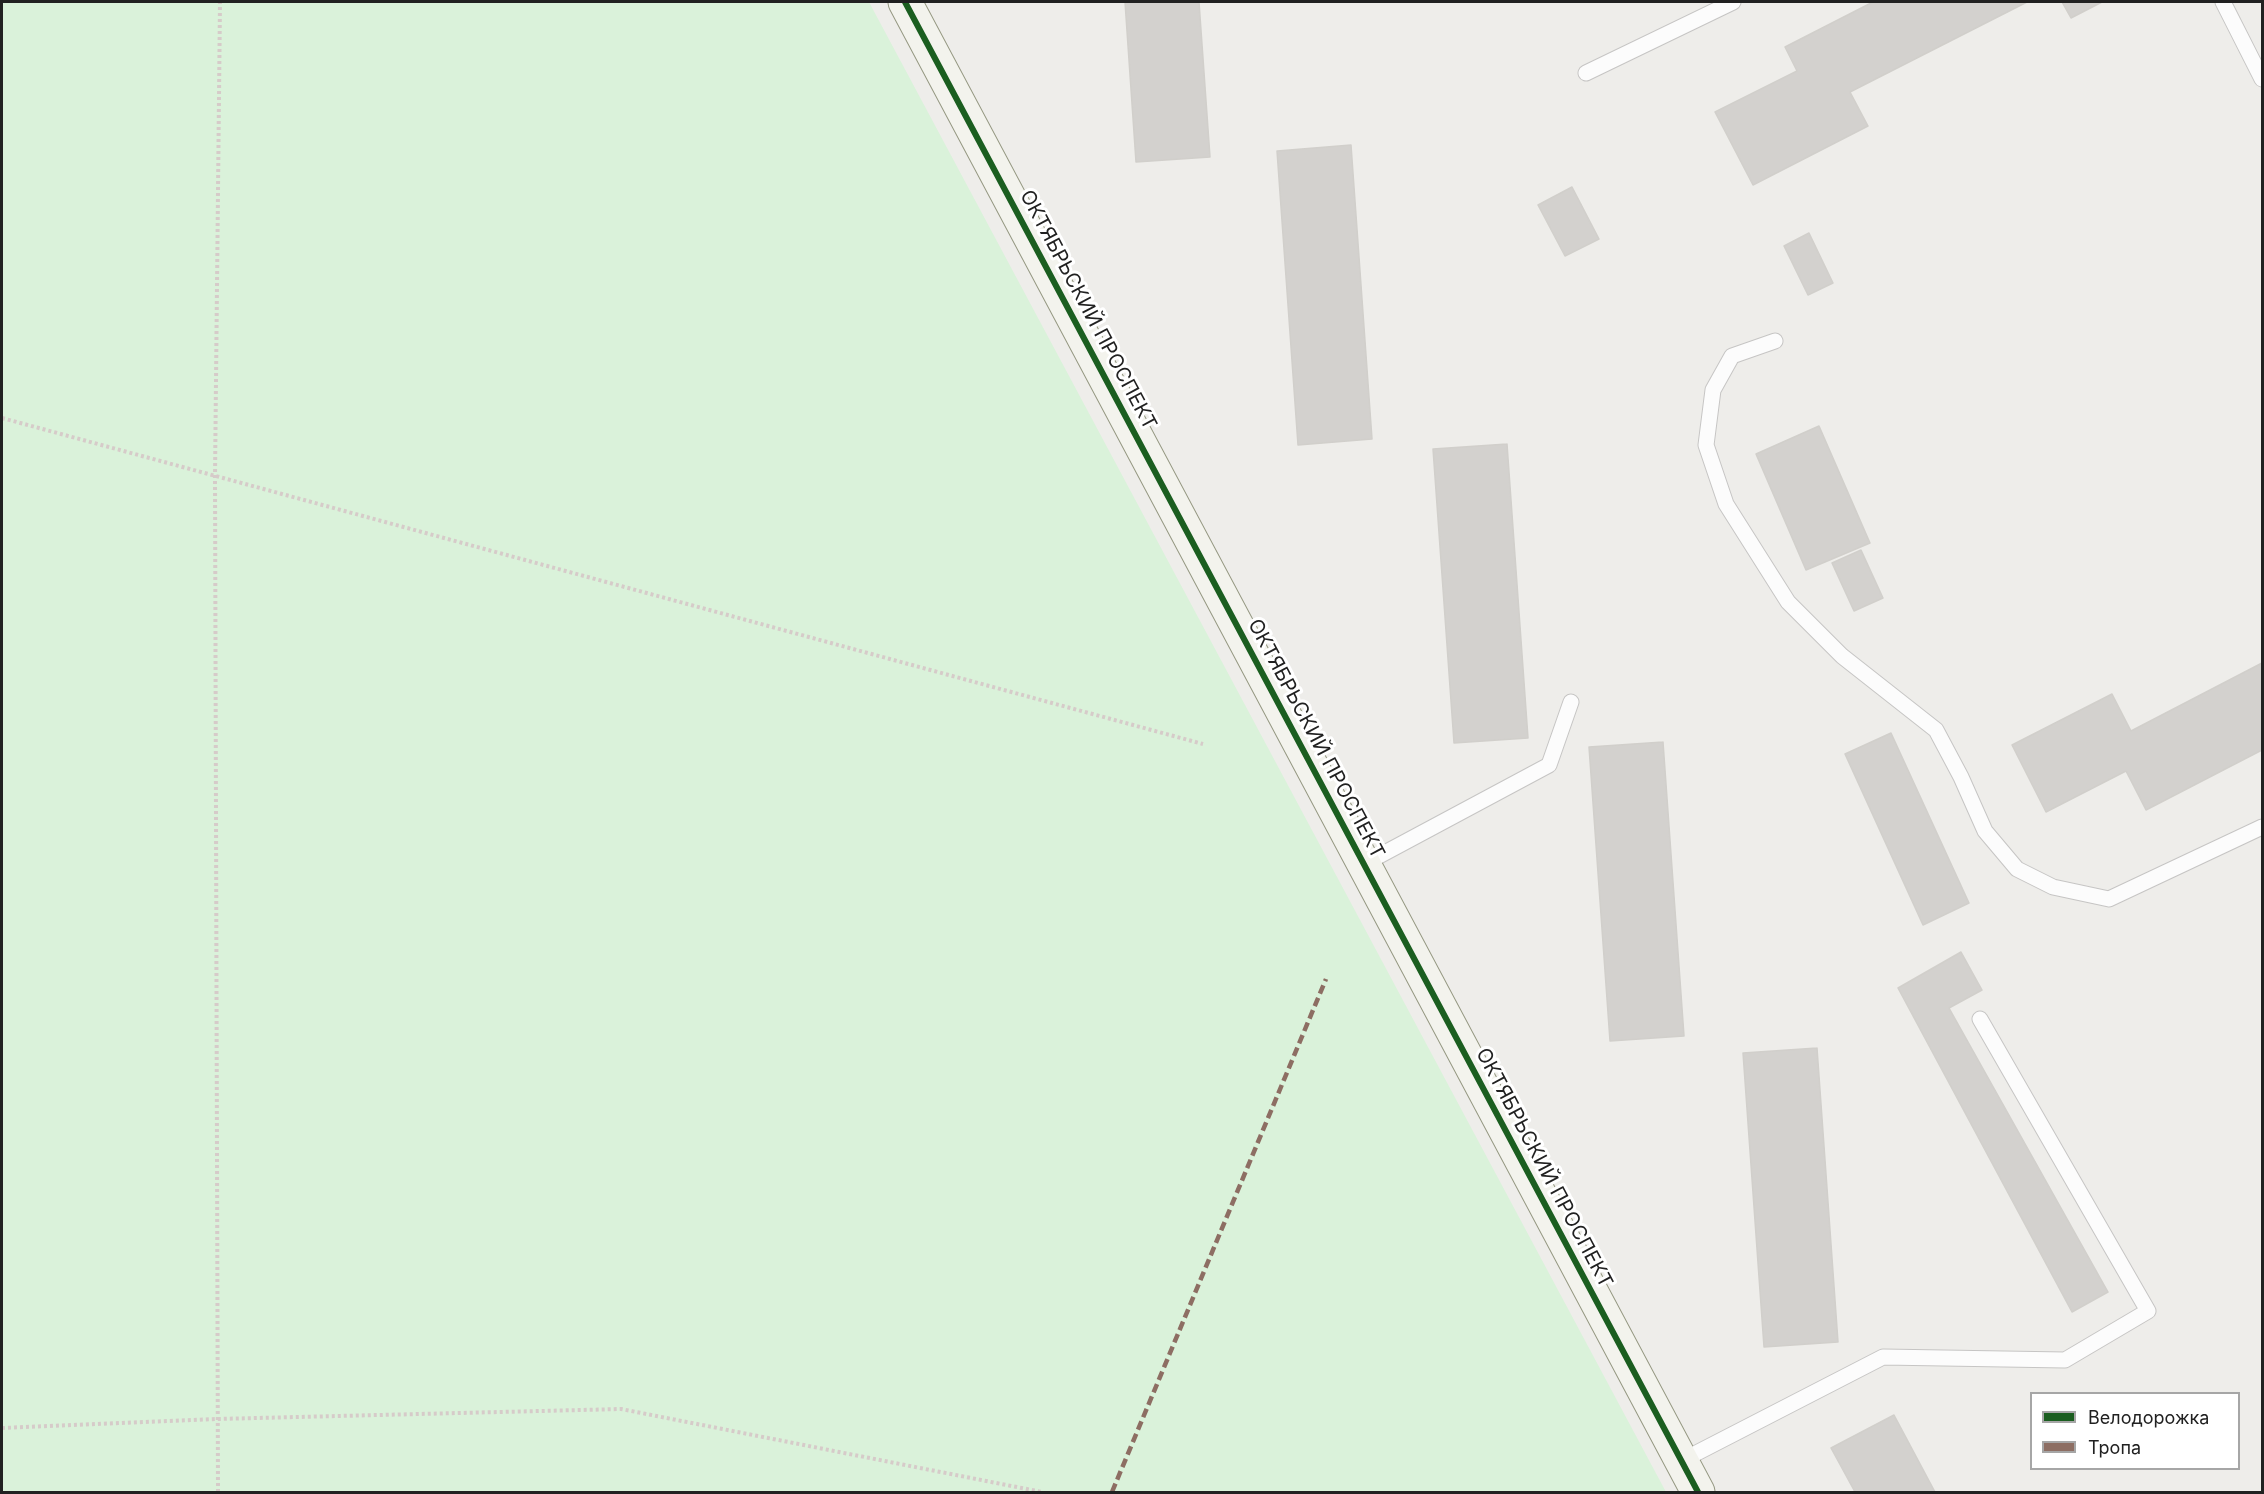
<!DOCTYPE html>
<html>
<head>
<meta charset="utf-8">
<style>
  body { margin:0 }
  #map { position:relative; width:2264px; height:1494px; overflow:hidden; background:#eeedea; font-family:Inter,sans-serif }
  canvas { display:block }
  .frame { position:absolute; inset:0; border:3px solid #212121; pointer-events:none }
  .legend { position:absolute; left:2030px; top:1392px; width:210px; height:78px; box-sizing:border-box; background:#fff; border:2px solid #a6a6a6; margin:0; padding:8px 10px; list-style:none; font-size:18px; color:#212121 }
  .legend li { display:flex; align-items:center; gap:12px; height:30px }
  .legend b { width:30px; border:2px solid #a6a6a6 }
</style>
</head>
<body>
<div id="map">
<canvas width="2264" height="1494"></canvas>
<div class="frame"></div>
<ul class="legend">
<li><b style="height:8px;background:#1b5e20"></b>Велодорожка</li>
<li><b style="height:8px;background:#8d6e63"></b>Тропа</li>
</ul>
</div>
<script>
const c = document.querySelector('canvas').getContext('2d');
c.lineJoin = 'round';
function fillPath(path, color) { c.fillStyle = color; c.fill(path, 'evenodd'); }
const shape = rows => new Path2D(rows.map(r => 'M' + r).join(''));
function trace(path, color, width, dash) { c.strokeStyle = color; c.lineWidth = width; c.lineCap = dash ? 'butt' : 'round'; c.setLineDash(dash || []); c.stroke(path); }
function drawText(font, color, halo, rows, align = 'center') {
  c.font = font + ' Inter,sans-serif'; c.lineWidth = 6; c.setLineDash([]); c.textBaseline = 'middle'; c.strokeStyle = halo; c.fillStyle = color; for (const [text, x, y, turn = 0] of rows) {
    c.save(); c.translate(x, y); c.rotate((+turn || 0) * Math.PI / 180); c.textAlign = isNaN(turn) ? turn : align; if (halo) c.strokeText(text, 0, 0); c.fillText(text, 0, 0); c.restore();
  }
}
const park = shape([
  [2,2,869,2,1666,1492,2,1492]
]);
const building = shape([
  [1125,2,1199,2,1210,157,1136,162,1125,2],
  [1873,2,2027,2,1850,92,1868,126,1753,185,1715,112,1797,71,1785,47,1873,2],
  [2062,2,2102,2,2071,18,2062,2],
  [1351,145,1372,439,1298,445,1277,151,1351,145],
  [1572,187,1599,239,1565,256,1538,205,1572,187],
  [1809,233,1833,283,1808,295,1784,246,1809,233],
  [1819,426,1870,543,1806,570,1756,454,1819,426],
  [1507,444,1528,738,1454,743,1433,449,1507,444],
  [1861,550,1883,598,1854,611,1832,563,1861,550],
  [2262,663,2262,750,2146,810,2126,771,2046,812,2012,745,2112,694,2131,731,2262,663],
  [1891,733,1969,903,1923,925,1845,754,1891,733],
  [1663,742,1684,1036,1610,1041,1589,747,1663,742],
  [1961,952,1982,990,1949,1008,2108,1292,2072,1312,1898,988,1961,952],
  [1817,1048,1838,1342,1764,1347,1743,1053,1817,1048],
  [1894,1415,1935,1492,1855,1492,1831,1448,1894,1415]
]);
const path = shape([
  [2,418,1203,744],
  [2,1428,217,1419,621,1409,1042,1492],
  [218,1492,215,476,220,2]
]);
const lane = shape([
  [2223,2,2262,79],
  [1586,73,1733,2],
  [1775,341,1732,356,1713,390,1706,445,1726,504,1788,602,1842,656,1936,730,1961,777,1985,831,2017,869,2053,887,2109,899,2262,827],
  [1364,864,1549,765,1571,702],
  [1681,1461,1883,1357,2065,1360,2148,1311,1980,1019]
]);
const secondary = shape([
  [905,2,1698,1492]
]);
const quiet = shape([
  [1112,1492,1326,979]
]);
const cycleway = shape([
  [905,2,1698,1492]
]);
const streetNames = [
  ["ОКТЯБРЬСКИЙ ПРОСПЕКТ",1088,310,62],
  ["ОКТЯБРЬСКИЙ ПРОСПЕКТ",1316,739,62],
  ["ОКТЯБРЬСКИЙ ПРОСПЕКТ",1544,1168,62]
];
fillPath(park, '#daf2da');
fillPath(building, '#d3d1ce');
trace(building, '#d1cfcb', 1.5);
trace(lane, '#c6c5c4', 17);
trace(secondary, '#959882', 35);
trace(path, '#d6cbc9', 4, [3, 3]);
trace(lane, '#fcfcfc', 15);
trace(secondary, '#f3f3ed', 33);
trace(quiet, '#8d6e63', 4.5, [9, 4.5]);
trace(cycleway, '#1b5e20', 6);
drawText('20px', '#212121', '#fff', streetNames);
</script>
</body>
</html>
